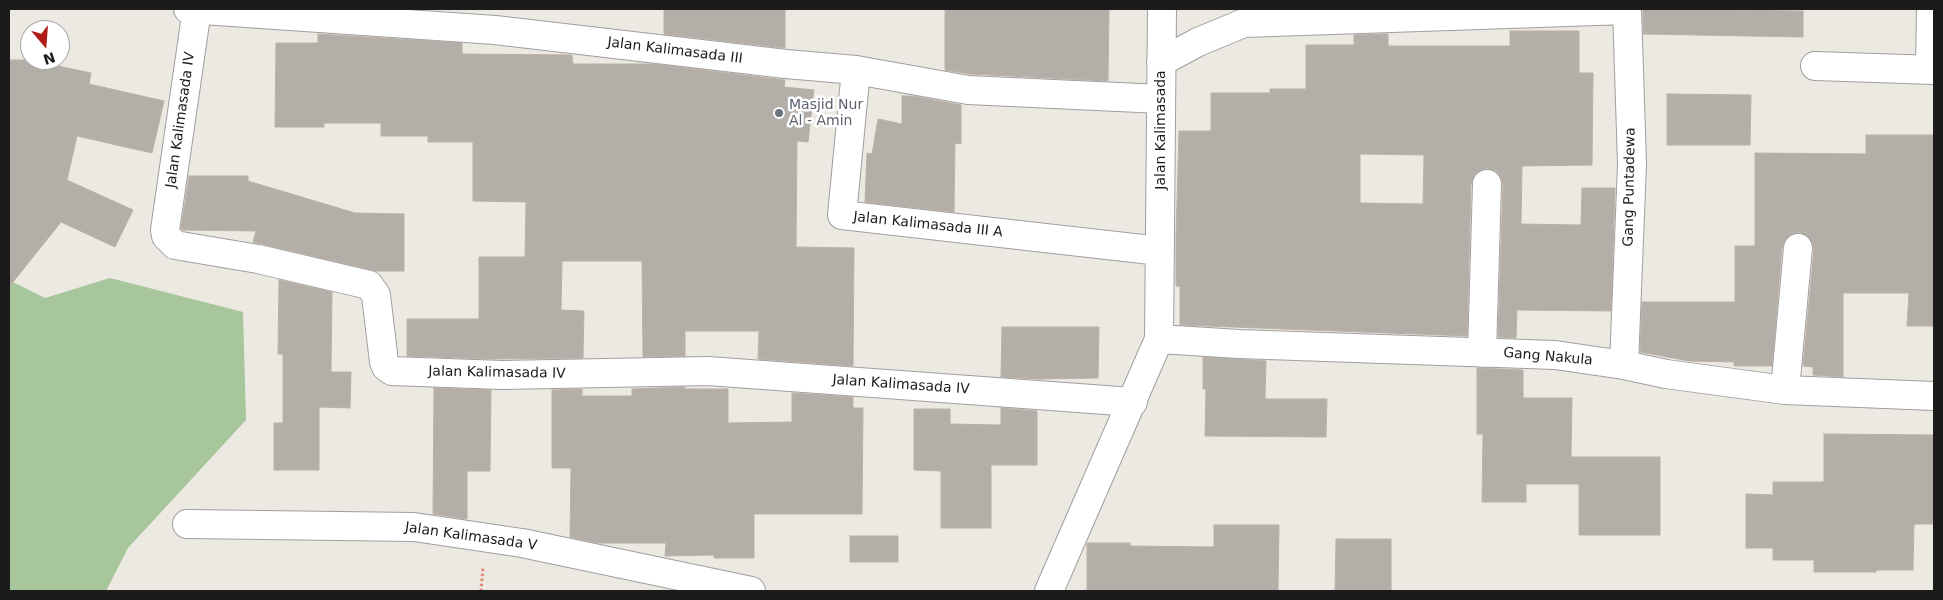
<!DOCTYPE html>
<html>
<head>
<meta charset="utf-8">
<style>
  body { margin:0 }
  #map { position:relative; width:1943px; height:600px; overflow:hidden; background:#ece9e2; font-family:"DejaVu Sans",sans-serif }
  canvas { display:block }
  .frame { position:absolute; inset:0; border:10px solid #1b1b1b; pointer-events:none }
  .north { position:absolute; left:20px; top:20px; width:50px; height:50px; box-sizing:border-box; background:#fff; border:1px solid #a4a4a4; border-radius:50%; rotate:162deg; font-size:14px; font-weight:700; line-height:20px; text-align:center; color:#1b1b1b }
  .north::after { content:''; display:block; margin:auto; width:18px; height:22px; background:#b01c17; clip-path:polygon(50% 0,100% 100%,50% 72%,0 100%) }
</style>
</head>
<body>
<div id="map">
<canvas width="1943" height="600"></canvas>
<div class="frame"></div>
<div class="north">N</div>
</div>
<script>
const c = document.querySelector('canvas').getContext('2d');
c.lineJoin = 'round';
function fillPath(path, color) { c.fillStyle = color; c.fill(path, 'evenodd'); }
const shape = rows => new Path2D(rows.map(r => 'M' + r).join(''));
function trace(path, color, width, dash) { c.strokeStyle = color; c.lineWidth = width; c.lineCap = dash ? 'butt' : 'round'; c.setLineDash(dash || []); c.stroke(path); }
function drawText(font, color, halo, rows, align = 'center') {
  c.font = font + ' "DejaVu Sans",sans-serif'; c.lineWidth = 5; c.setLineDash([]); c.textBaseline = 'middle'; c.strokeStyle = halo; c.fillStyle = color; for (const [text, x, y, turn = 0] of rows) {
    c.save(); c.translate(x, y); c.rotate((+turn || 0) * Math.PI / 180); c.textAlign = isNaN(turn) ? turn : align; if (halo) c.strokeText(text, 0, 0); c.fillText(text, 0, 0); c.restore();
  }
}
const forest = shape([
  [110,278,243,312,246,420,128,548,106,591,9,591,9,280,45,298]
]);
const building = shape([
  [664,9,785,9,785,48,664,34,664,9],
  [945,9,1109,9,1108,81,970,74,945,70,945,9],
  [1643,9,1803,11,1803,37,1643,34,1643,9],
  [1510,31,1579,31,1579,73,1593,73,1592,165,1522,166,1521,224,1581,225,1582,188,1615,188,1611,311,1517,310,1516,338,1498,337,1503,184,1501,177,1496,171,1487,168,1479,171,1474,175,1471,184,1467,336,1180,325,1180,286,1176,286,1176,237,1179,131,1211,131,1211,93,1270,93,1270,89,1306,89,1306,45,1354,45,1354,35,1388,34,1388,46,1510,46,1510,31],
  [1360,154,1424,155,1423,204,1360,203,1360,154],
  [318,34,462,43,462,54,572,55,573,64,653,64,785,80,784,87,814,90,808,142,797,141,796,247,854,248,853,366,758,359,759,331,685,331,685,356,643,357,642,261,562,261,561,310,584,311,583,358,491,359,407,356,407,319,479,319,479,257,525,257,526,202,473,201,473,142,428,142,428,136,381,136,381,123,324,123,324,127,275,127,276,43,318,43,318,34],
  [9,60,44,60,44,63,91,73,89,84,164,101,152,153,77,136,67,180,133,210,115,247,61,222,9,287,9,60],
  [1667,94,1751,95,1750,145,1667,145,1667,94],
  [902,96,913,96,961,105,961,144,955,143,954,212,865,202,867,153,872,154,878,119,902,124,902,96],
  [1866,135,1934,135,1934,326,1907,326,1909,293,1843,293,1843,377,1813,375,1813,367,1803,366,1814,249,1812,242,1807,236,1799,232,1792,234,1786,239,1782,247,1772,366,1734,366,1734,362,1689,361,1640,352,1642,302,1735,302,1735,246,1755,246,1755,153,1866,154,1866,135],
  [189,176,248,176,248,181,355,213,404,214,404,271,375,271,257,243,253,242,256,231,183,230,181,229,189,176],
  [279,280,332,292,331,372,351,372,350,408,319,407,319,470,274,470,274,423,283,423,283,354,278,354,279,280],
  [1002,327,1099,327,1098,378,1038,379,1001,377,1002,327],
  [1203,357,1266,361,1265,399,1327,399,1326,437,1205,436,1206,389,1203,389,1203,357],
  [1477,368,1523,370,1523,398,1572,398,1571,457,1660,457,1660,535,1579,535,1579,484,1526,484,1526,502,1482,502,1483,434,1477,434,1477,368],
  [685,387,684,389,728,389,728,423,792,422,792,393,853,397,853,408,863,408,862,514,754,514,754,558,714,558,714,555,665,556,666,543,598,543,570,537,571,468,552,468,552,390,582,389,582,396,632,396,632,389,685,387],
  [434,388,491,390,490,471,467,471,467,519,433,514,434,388],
  [1001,408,1037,411,1037,465,991,465,991,528,941,528,941,471,914,470,914,409,950,409,950,424,1001,425,1001,408],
  [1824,434,1934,435,1934,524,1914,524,1913,570,1876,570,1876,572,1814,572,1814,560,1773,560,1773,548,1746,548,1746,494,1773,495,1773,482,1824,482,1824,434],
  [1214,525,1279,525,1278,591,1087,591,1087,543,1130,543,1130,546,1214,547,1214,525],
  [850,536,898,536,898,562,850,562,850,536],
  [1336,539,1391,539,1391,591,1335,591,1336,539]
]);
const path = shape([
  [481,591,483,567]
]);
const minor = shape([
  [188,9,495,30,786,64,856,70,968,90,1161,99],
  [197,9,165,230,166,236,175,245,258,259,369,285,376,295,384,362,386,367,392,371,502,375,708,371,1133,402],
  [1161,62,1198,42,1244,23,1627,10],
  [1815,66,1934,70],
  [856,70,842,215,1160,251],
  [1930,70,1931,9],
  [1159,339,1239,344,1555,355,1624,365,1666,374,1785,390,1934,396],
  [1482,353,1487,184],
  [1624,365,1632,164,1627,9],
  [1785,390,1798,248],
  [187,524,414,527,522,543,751,591],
  [1049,591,1159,339,1162,9]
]);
const markers = [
  [779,113,5,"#6b7280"]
];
const streetNames = [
  ["Jalan Kalimasada III",675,51,7],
  ["Jalan Kalimasada IV",181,120,-82],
  ["Jalan Kalimasada",1161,130,-90],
  ["Gang Puntadewa",1630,187,-89],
  ["Jalan Kalimasada III A",928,225,6],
  ["Gang Nakula",1548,357,5],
  ["Jalan Kalimasada IV",497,373,1],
  ["Jalan Kalimasada IV",901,385,4],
  ["Jalan Kalimasada V",471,537,8]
];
const worshipNames = [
  ["Masjid Nur",789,105],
  ["Al - Amin",789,121]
];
fillPath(forest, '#a7c69b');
fillPath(building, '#b4aea8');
trace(building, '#bbb0a6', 1);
trace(minor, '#9f9f9f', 30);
trace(path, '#e88676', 3, [2.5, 2.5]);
trace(minor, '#fff', 28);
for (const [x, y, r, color] of markers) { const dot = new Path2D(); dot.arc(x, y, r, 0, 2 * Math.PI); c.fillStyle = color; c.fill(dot); trace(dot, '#fff', 2); }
drawText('14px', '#1b1b1b', '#fff', streetNames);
drawText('14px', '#5b616d', '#fff', worshipNames, 'left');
</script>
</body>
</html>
